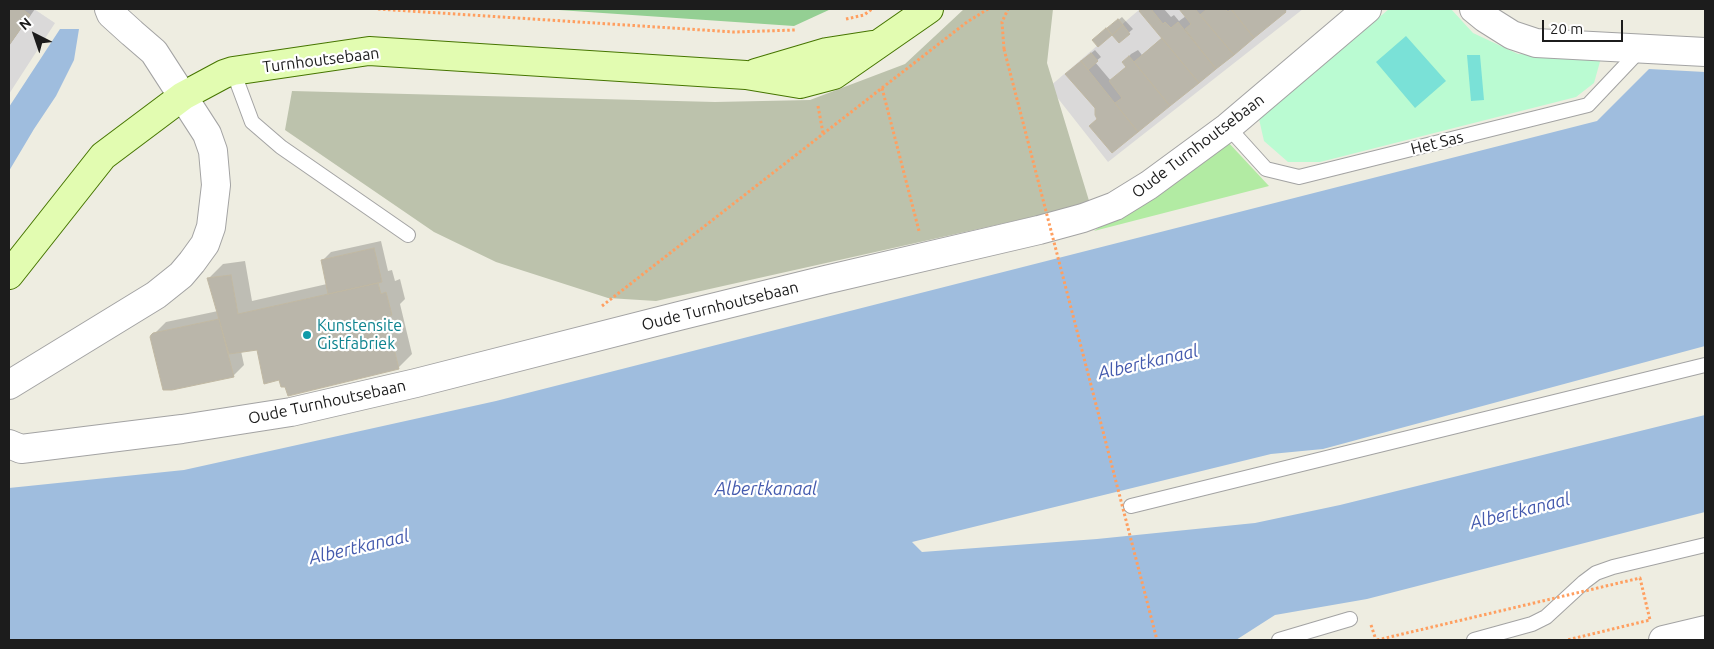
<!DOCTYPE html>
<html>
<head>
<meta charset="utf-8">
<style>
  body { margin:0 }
  #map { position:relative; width:1714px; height:649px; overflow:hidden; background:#eeede1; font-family:Ubuntu,sans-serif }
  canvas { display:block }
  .frame { position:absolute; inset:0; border:10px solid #1c1c1c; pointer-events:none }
  .north { position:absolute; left:10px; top:10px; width:50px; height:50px; -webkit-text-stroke:4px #fff; paint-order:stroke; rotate:319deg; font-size:14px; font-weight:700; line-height:20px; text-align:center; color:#1c1c1c }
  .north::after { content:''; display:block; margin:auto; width:18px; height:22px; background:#1c1c1c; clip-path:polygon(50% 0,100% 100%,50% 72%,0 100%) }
  .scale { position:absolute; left:1542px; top:20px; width:81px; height:22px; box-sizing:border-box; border:2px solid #1c1c1c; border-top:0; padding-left:6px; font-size:15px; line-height:18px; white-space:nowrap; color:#1c1c1c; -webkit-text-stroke:4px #fff; paint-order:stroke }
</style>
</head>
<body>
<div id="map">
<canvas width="1714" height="649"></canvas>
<div class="frame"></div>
<div class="north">N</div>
<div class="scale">20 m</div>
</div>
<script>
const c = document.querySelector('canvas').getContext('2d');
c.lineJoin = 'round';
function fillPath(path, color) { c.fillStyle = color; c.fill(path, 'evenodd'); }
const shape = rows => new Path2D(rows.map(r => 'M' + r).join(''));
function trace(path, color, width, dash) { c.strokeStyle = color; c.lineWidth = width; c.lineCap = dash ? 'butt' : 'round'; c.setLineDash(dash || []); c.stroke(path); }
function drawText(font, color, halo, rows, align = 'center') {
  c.font = font + ' Ubuntu,sans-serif'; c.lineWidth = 4.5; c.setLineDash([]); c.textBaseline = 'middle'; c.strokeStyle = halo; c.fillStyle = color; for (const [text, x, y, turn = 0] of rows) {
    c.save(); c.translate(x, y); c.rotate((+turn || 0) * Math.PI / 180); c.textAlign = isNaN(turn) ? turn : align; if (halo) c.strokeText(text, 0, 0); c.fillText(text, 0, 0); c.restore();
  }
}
const residential = shape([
  [9,9,34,9,55,23,9,94],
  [1140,9,1303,9,1108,162,1049,87]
]);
const construction = shape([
  [964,9,1053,9,1047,63,1090,204,656,301,608,298,496,262,434,232,285,130,292,91,715,102,810,100,905,64]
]);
const grass = shape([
  [1227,141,1269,186,1094,231]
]);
const forest = shape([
  [544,9,831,9,794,26]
]);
const park = shape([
  [1389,9,1451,9,1473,33,1518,54,1601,58,1594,83,1576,97,1320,162,1288,162,1264,141,1259,119]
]);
const pitch = shape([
  [1406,36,1446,81,1415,108,1376,62],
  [1467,55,1480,55,1484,100,1471,101]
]);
const water = shape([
  [60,29,79,29,74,60,56,96,34,129,9,171,9,107],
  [1649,69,1705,72,1705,346,1323,449,1271,454,912,542,922,552,1097,539,1255,523,1340,505,1705,415,1705,512,1367,599,1275,615,1236,640,9,640,9,488,184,470,496,401,1597,121]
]);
const shadow = shape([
  [9,9,35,9,9,46],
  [1143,9,1164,9,1171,17,1174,15,1179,21,1186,16,1180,9,1288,9,1112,151,1098,118,1096,108,1075,66,1095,50,1101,57,1095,62,1111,81,1127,66,1124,62,1131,54,1138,50,1142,55,1163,37,1141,11],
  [1122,17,1133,29,1119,41,1112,33,1098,45,1098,36],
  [381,241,388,271,392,270,395,281,400,279,405,299,400,304,412,354,398,368,286,385,258,348,241,351,244,365,233,376,154,334,166,322,218,311,209,278,223,264,245,261,252,301,327,284,323,260,331,252]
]);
const building = shape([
  [9,9,22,9,30,15,9,45,9,9],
  [1142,9,1151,9,1163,24,1165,22,1171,28,1178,22,1216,69,1199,83,1139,11,1142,9],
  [1179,9,1195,9,1234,55,1216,69,1185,29,1191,24,1179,9],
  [1207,9,1225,9,1228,12,1231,9,1254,38,1234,55,1200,15,1207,9],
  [1231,9,1284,9,1286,12,1254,38,1231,9],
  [1118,19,1123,25,1112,35,1107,28,1118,19],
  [1123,25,1130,34,1119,43,1112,35,1123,25],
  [1106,28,1112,35,1098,47,1092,40,1106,28],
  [1162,38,1199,83,1170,106,1134,62,1162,38],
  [1091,53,1098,61,1088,70,1081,61,1091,53],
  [1129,56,1170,106,1138,132,1115,103,1122,98,1109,81,1126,67,1122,62,1129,56],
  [1081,61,1138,132,1112,153,1089,126,1097,119,1095,115,1095,108,1065,74,1081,61],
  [374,248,382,282,328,294,321,260,374,248],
  [231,275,238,314,378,283,381,294,386,292,392,315,386,316,399,369,288,396,285,387,281,387,279,380,264,384,257,350,229,354,207,278,231,275],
  [219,319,234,377,172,390,163,390,150,337,151,335,153,333,219,319]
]);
const path = shape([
  [378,9,734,32,796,30],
  [846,19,864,15,872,9],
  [1004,49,1002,22,1008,9],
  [882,88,967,22,988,9],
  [818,106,823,133],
  [602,306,882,88,919,231],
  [1371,625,1376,640]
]);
const service = shape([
  [233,71,252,122,281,147,408,235],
  [1228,127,1266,169,1299,177,1588,105,1641,49],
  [1131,506,1705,365],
  [1279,640,1350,619],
  [1474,640,1532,624,1546,617,1584,582,1596,573,1613,567,1705,545]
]);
const minor = shape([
  [1474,9,1485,18,1512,35,1536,43,1705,52],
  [9,444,21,449,182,429,291,412,416,383,679,316,825,280,1039,230,1083,218,1115,206,1149,185,1228,127,1367,9]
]);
const tertiary = shape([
  [9,385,156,295,181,275,192,262,205,244,211,227,216,185,213,151,207,134,154,52,132,33,111,14,109,9],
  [1663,640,1705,630]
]);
const secondary = shape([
  [756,73,827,52,872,45],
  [9,275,103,156,183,96,224,74,233,71,369,51,746,75,800,84,834,75,929,9]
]);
const pathBridge = shape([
  [1004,49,1157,640],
  [1377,640,1640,578,1650,620,1567,640]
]);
const markers = [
  [307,335,5,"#0f9aa8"]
];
const streetNames = [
  ["Turnhoutsebaan",321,60,-7],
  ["Het Sas",1437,143,-14],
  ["Oude Turnhoutsebaan",1198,146,-37],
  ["Oude Turnhoutsebaan",720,306,-14],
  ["Oude Turnhoutsebaan",327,402,-12]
];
const cultureNames = [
  ["Kunstensite",317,326],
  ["Gistfabriek",317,344]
];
const waterNames = [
  ["Albertkanaal",1148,362,-13],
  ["Albertkanaal",766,489],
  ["Albertkanaal",1520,511,-14],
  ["Albertkanaal",359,547,-13]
];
fillPath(residential, '#dad9d9');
fillPath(construction, '#bcc2ac');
fillPath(grass, '#b2eba3');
fillPath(forest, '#94cf93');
fillPath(park, '#bafbd2');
fillPath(pitch, '#7ae1d7');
fillPath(water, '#9fbdde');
fillPath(shadow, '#0003');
fillPath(building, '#bab6aa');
trace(building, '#c0b8a3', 1);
trace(service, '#a3a3a3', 16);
trace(minor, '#a3a3a3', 30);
trace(tertiary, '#a3a3a3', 30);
trace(secondary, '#467500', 30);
trace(path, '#ff9f60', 3, [2.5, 2.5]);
trace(service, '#fff', 14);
trace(minor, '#fff', 28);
trace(tertiary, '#fff', 28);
trace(secondary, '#e2fcb1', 28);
trace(pathBridge, '#ff9f60', 3, [2.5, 2.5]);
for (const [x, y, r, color] of markers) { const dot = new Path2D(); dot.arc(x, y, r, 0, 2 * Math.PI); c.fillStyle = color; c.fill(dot); trace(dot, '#fff', 2); }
drawText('16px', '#1c1c1c', '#fff', streetNames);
drawText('16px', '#0d838f', '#fff', cultureNames, 'left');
drawText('italic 18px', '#455bae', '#fff', waterNames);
</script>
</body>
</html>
